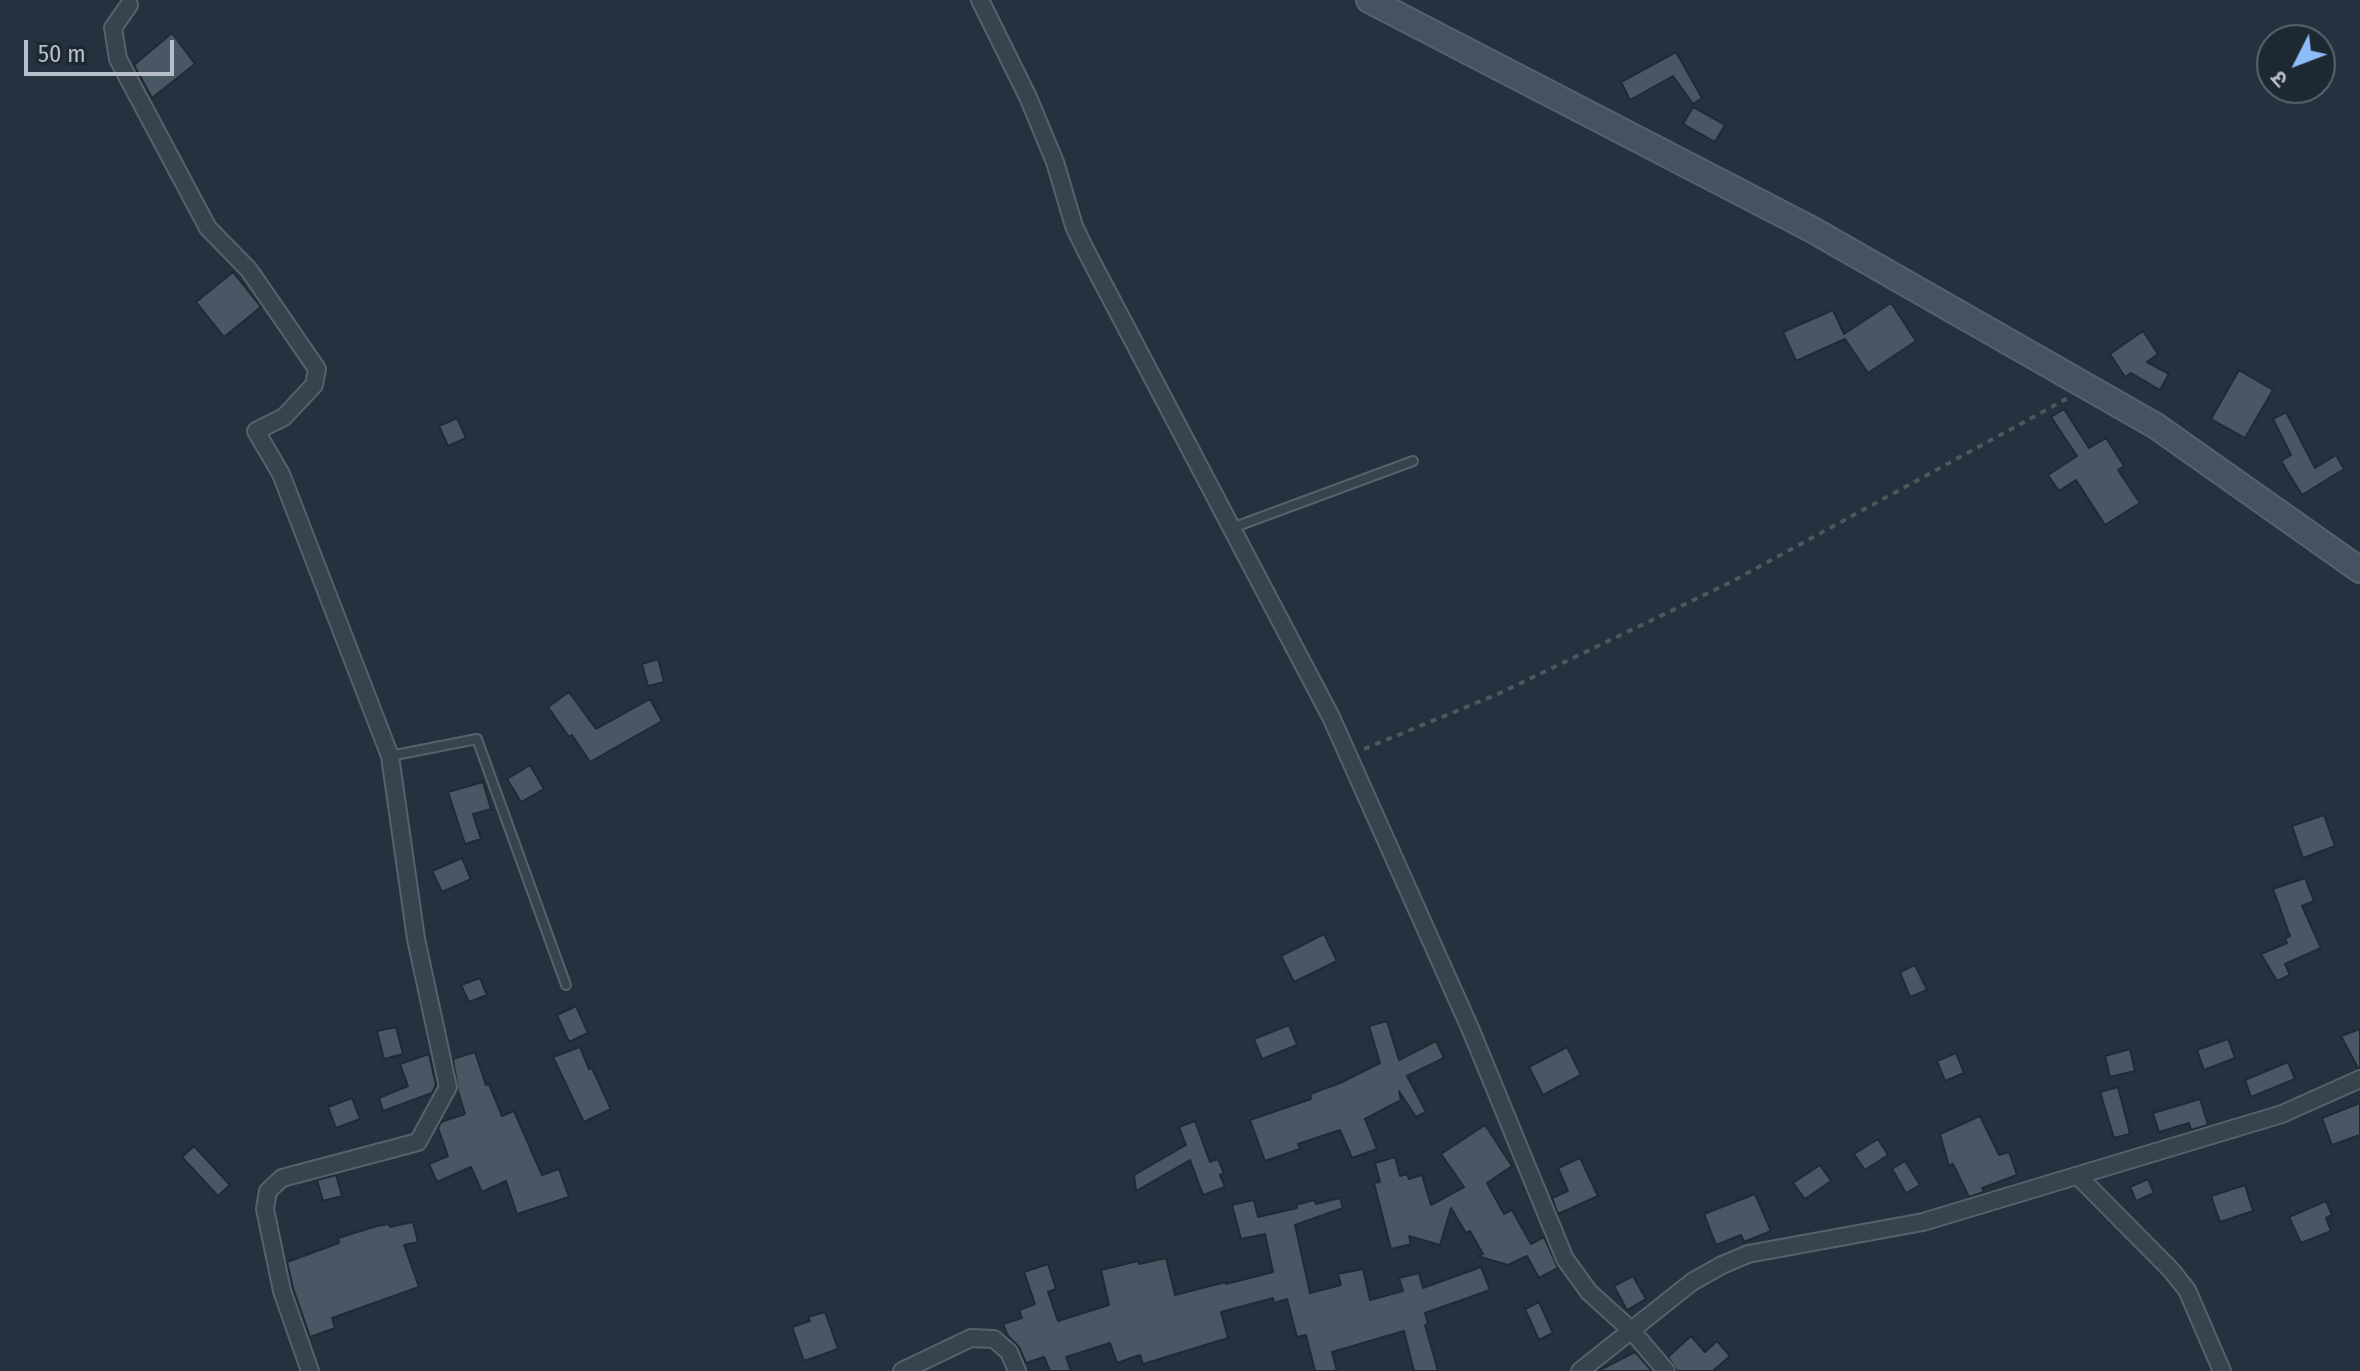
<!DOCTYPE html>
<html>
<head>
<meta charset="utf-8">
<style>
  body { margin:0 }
  #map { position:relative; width:2360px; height:1371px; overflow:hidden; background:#25313e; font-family:"Fira Sans Condensed","Noto Sans Devanagari",sans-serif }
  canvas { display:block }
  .north { position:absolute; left:2256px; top:24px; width:80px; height:80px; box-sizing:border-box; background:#1e2833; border:2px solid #5a646f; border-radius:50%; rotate:228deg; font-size:22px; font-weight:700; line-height:32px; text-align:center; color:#b5bec9 }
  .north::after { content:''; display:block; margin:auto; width:28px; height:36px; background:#8cbdf6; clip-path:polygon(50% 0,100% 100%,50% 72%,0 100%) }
  .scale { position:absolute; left:24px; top:40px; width:150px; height:36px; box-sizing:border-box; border:4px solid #b5bec9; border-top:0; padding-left:10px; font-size:24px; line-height:28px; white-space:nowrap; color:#b5bec9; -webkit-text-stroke:6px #1e2833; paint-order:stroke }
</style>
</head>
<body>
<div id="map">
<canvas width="2360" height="1371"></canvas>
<div class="north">उ</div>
<div class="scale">50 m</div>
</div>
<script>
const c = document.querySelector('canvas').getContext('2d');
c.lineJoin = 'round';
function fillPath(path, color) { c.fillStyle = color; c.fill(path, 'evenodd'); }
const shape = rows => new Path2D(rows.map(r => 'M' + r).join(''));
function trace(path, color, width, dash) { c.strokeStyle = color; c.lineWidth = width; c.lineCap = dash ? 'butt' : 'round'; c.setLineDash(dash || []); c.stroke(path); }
const building = shape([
  [172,33,195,64,152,98,134,65,172,33],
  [1676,52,1702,98,1693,104,1673,76,1630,100,1621,82,1676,52],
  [1693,107,1725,125,1715,142,1683,124,1693,107],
  [233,272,261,307,224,337,196,302,233,272],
  [1891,303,1916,341,1868,373,1845,339,1796,361,1783,332,1833,310,1844,334,1891,303],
  [2143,331,2158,354,2147,362,2169,374,2160,390,2131,373,2125,377,2110,354,2143,331],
  [2239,370,2273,390,2245,438,2211,419,2239,370],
  [2064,409,2089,448,2106,438,2124,466,2118,470,2140,503,2105,525,2076,480,2059,491,2048,475,2077,456,2051,417,2064,409],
  [2286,412,2315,468,2336,455,2344,469,2302,495,2281,461,2291,455,2273,419,2286,412],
  [457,418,466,438,448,446,439,426,457,418],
  [658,659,664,682,648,686,642,664,658,659],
  [569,692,596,729,650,699,662,721,590,762,572,735,569,737,548,707,569,692],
  [530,765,544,789,521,802,507,779,530,765],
  [483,782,491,809,473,814,481,839,465,844,448,792,483,782],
  [2324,815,2335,846,2303,858,2292,826,2324,815],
  [462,858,471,879,442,892,432,871,462,858],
  [2305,878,2314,901,2302,906,2321,948,2285,964,2290,975,2277,981,2261,954,2287,943,2285,939,2290,936,2273,889,2305,878],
  [1324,934,1337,961,1294,982,1281,956,1324,934],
  [1915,965,1927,990,1910,997,1900,972,1915,965],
  [480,978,487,995,469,1002,461,985,480,978],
  [576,1006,588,1033,569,1042,557,1015,576,1006],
  [1387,1021,1399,1060,1436,1041,1444,1058,1407,1076,1426,1112,1416,1117,1399,1091,1401,1100,1365,1119,1377,1149,1352,1158,1340,1130,1298,1144,1300,1149,1265,1161,1250,1120,1311,1099,1310,1094,1340,1083,1380,1063,1369,1026,1387,1021],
  [1289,1025,1297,1045,1262,1059,1254,1039,1289,1025],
  [396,1027,403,1054,384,1059,377,1031,396,1027],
  [2360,1029,2360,1068,2358,1068,2341,1036,2360,1029],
  [2228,1039,2235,1058,2204,1070,2197,1050,2228,1039],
  [580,1047,589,1069,592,1068,611,1109,584,1122,553,1057,580,1047],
  [1567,1047,1581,1075,1543,1095,1529,1067,1567,1047],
  [2130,1049,2135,1071,2110,1077,2105,1056,2130,1049],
  [475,1052,486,1085,489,1084,502,1116,514,1111,542,1175,559,1169,569,1197,517,1214,506,1181,482,1192,471,1167,437,1182,429,1164,448,1156,438,1128,441,1122,465,1114,458,1091,453,1059,475,1052],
  [1956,1053,1964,1073,1945,1081,1937,1061,1956,1053],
  [429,1054,436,1085,432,1093,383,1111,379,1098,408,1086,400,1064,429,1054],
  [2288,1062,2295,1079,2251,1097,2245,1080,2288,1062],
  [2118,1087,2130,1134,2114,1138,2100,1092,2118,1087],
  [352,1098,360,1119,336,1128,328,1107,352,1098],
  [2200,1099,2208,1125,2191,1130,2189,1123,2159,1132,2153,1113,2200,1099],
  [2360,1103,2360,1135,2332,1145,2322,1118,2360,1103],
  [1980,1116,1999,1155,2009,1152,2017,1175,1982,1188,1984,1192,1969,1197,1953,1164,1949,1166,1940,1134,1980,1116],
  [1195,1121,1210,1162,1218,1159,1224,1173,1220,1175,1225,1187,1203,1195,1190,1160,1136,1191,1134,1175,1186,1145,1179,1127,1195,1121],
  [1485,1125,1512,1166,1487,1183,1504,1214,1512,1210,1531,1244,1544,1237,1558,1268,1539,1278,1527,1256,1508,1265,1477,1256,1483,1254,1470,1231,1466,1233,1451,1208,1440,1245,1409,1236,1411,1244,1391,1249,1374,1183,1380,1182,1375,1163,1395,1157,1400,1176,1407,1174,1409,1179,1422,1175,1431,1205,1464,1187,1441,1154,1485,1125],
  [1878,1139,1888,1155,1865,1170,1854,1154,1878,1139],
  [194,1146,230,1185,218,1196,182,1157,194,1146],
  [1580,1158,1598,1196,1558,1214,1552,1198,1568,1191,1558,1168,1580,1158],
  [1905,1161,1920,1185,1906,1193,1892,1169,1905,1161],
  [1820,1165,1831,1181,1805,1199,1793,1183,1820,1165],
  [336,1175,342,1196,323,1201,317,1180,336,1175],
  [2148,1179,2154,1193,2136,1201,2130,1187,2148,1179],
  [2245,1185,2253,1211,2220,1222,2211,1196,2245,1185],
  [1755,1194,1771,1231,1744,1242,1741,1235,1716,1245,1704,1214,1755,1194],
  [1340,1198,1343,1208,1295,1225,1310,1293,1341,1285,1338,1274,1363,1269,1370,1300,1403,1291,1399,1278,1419,1273,1423,1288,1481,1267,1490,1290,1425,1313,1428,1324,1425,1325,1438,1371,1414,1371,1404,1331,1332,1352,1337,1371,1315,1371,1306,1335,1297,1337,1287,1299,1274,1303,1273,1298,1221,1312,1228,1338,1143,1364,1140,1355,1117,1363,1110,1343,1066,1357,1071,1371,1050,1371,1044,1357,1026,1363,1019,1347,1008,1336,1003,1324,1022,1318,1019,1310,1035,1304,1024,1272,1048,1264,1056,1289,1048,1292,1058,1321,1109,1305,1101,1270,1138,1261,1139,1264,1166,1258,1175,1295,1226,1282,1226,1284,1273,1272,1265,1234,1241,1239,1232,1205,1254,1200,1258,1217,1297,1208,1296,1205,1314,1200,1316,1204,1340,1198],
  [2326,1201,2332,1215,2326,1218,2331,1231,2301,1243,2289,1217,2326,1201],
  [413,1222,418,1242,404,1245,419,1287,332,1318,335,1328,310,1337,293,1288,287,1262,339,1243,338,1238,377,1226,389,1224,390,1227,413,1222],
  [1633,1276,1646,1299,1627,1310,1614,1286,1633,1276],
  [1539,1302,1553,1333,1539,1340,1525,1309,1539,1302],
  [825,1312,838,1349,804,1361,792,1327,810,1321,808,1317,825,1312],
  [1691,1336,1705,1352,1717,1341,1730,1356,1713,1371,1677,1371,1668,1357,1691,1336],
  [1635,1352,1652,1371,1598,1371,1635,1352]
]);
const path = shape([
  [1364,749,1498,694,1731,582,2068,398]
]);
const lane = shape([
  [1232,528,1413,461],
  [390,756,477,739,566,985]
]);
const street = shape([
  [980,0,1028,97,1055,162,1074,226,1086,251,1331,717,1470,1028,1565,1259,1589,1292,1632,1331,1666,1371],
  [129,5,113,28,118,59,208,228,249,270,317,369,314,385,284,417,256,431,281,474,390,756,416,939,448,1087,418,1142,282,1178,268,1191,265,1209,282,1291,310,1371],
  [2078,1176,2171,1270,2187,1290,2222,1371],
  [902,1371,971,1338,994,1339,1009,1352,1017,1371],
  [1580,1371,1692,1282,1722,1265,1748,1254,1923,1222,2282,1114,2360,1079]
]);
const secondary = shape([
  [1369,0,1811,229,2156,426,2360,570]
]);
fillPath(building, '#495764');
trace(building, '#202a35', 2);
trace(lane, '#57616c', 12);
trace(street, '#57616c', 20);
trace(secondary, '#57616c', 28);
trace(path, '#455b5c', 4, [6, 6]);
trace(lane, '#39434e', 8);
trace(street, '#39434e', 16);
trace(secondary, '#475261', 24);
</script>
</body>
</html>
